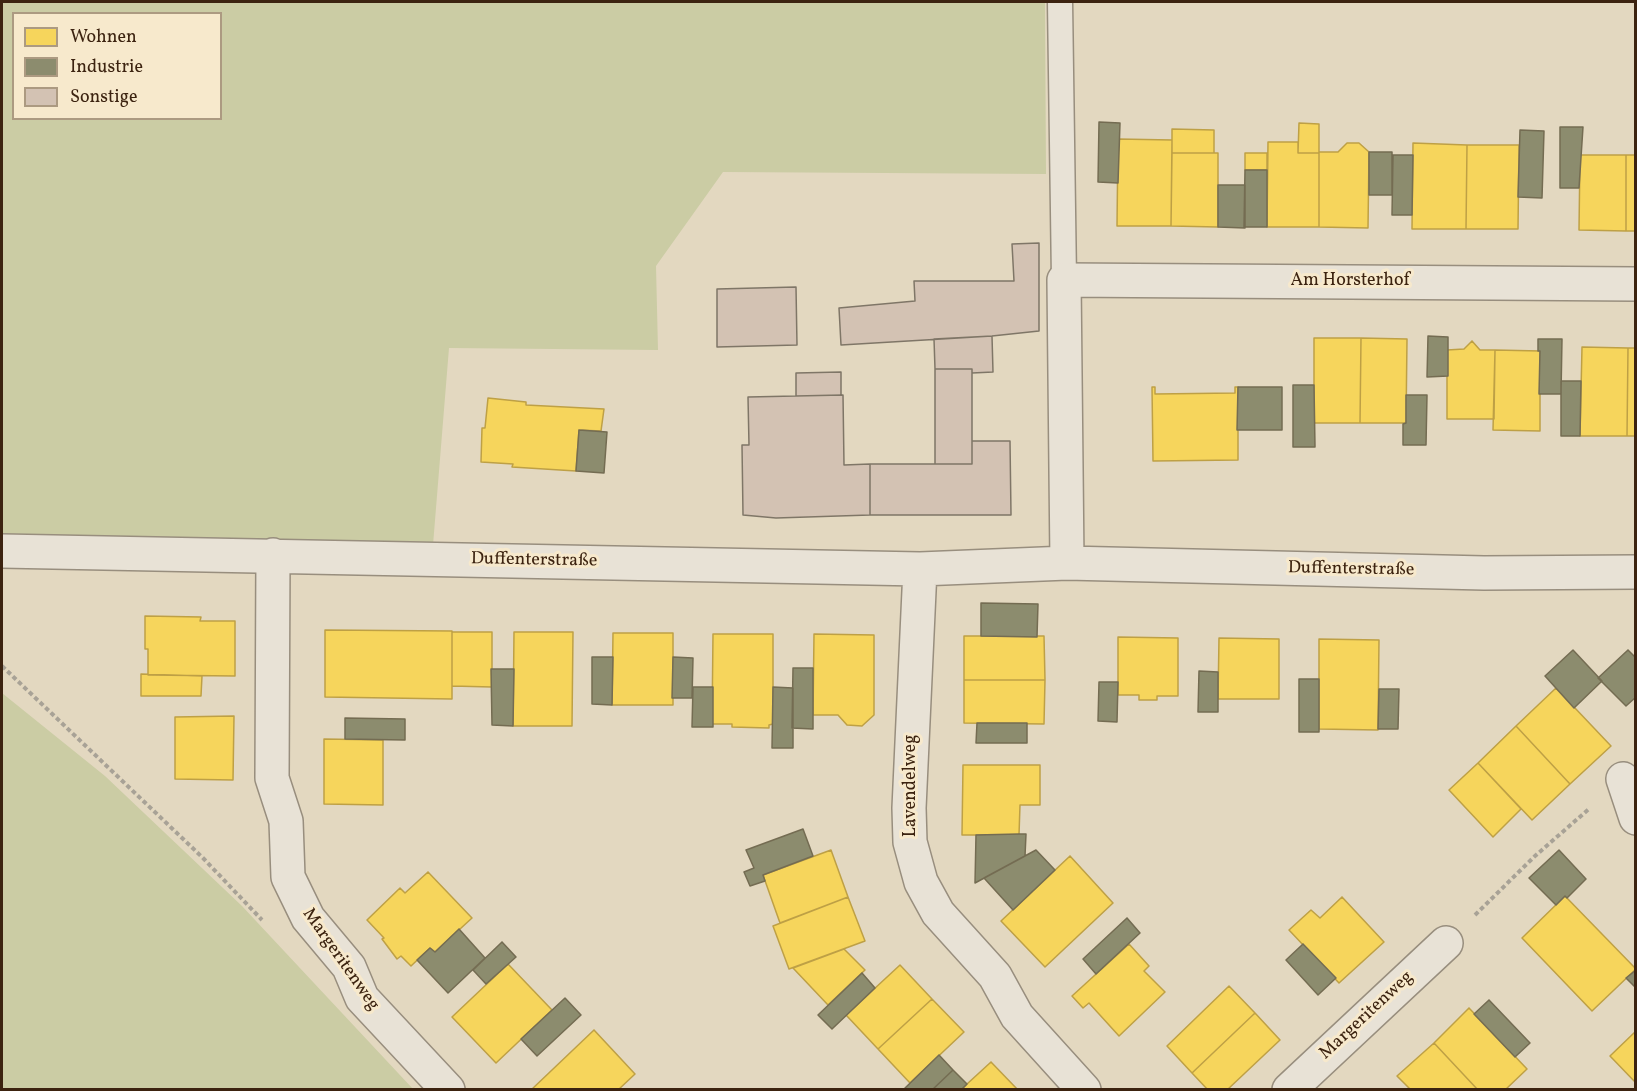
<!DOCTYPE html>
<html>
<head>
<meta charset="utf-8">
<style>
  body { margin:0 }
  #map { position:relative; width:1637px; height:1091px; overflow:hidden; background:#e3d8c0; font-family:Vollkorn,serif }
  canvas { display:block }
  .frame { position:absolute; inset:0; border:3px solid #3c2310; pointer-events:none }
  .legend { position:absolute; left:12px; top:12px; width:210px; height:108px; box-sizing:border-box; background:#f7e9cc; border:2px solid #ac9a81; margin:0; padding:8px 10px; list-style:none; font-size:18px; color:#3c2310 }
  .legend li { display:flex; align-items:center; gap:12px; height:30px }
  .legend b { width:30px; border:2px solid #ac9a81 }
</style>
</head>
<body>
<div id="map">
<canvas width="1637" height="1091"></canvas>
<div class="frame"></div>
<ul class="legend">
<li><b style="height:16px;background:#f6d55c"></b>Wohnen</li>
<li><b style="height:16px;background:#8c8c6e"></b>Industrie</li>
<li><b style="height:16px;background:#d3c2b3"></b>Sonstige</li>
</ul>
</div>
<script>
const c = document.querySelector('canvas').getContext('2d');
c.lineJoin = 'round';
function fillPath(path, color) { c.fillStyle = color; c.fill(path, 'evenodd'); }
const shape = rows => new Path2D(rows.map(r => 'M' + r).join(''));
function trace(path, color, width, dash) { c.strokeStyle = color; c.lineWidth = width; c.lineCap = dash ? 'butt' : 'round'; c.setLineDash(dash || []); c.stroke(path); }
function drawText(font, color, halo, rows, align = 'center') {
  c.font = font + ' Vollkorn,serif'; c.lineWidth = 6; c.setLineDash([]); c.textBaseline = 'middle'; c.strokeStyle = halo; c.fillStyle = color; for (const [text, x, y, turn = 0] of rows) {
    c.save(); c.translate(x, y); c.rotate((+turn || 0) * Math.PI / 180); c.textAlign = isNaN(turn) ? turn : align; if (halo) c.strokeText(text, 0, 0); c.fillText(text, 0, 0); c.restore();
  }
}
const green = shape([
  [2,2,1045,2,1046,174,723,172,656,266,658,350,449,348,433,545,2,540],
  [14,14,220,14,220,118,14,118],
  [2,693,105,776,242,906,413,1089,2,1089]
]);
const homes = shape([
  [1299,123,1319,124,1319,153,1298,153,1299,123],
  [1172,129,1214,130,1214,153,1172,153,1172,129],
  [1118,139,1172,140,1171,226,1117,226,1118,139],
  [1268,142,1298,142,1298,153,1319,153,1319,227,1267,227,1268,142],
  [1347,143,1359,143,1369,152,1368,228,1319,227,1319,152,1338,152,1347,143],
  [1413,143,1467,145,1466,229,1412,229,1413,143],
  [1467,145,1519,145,1518,229,1466,229,1467,145],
  [1172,153,1218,153,1218,227,1171,226,1172,153],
  [1245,153,1267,153,1267,170,1245,170,1245,153],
  [1580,155,1626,155,1626,231,1579,230,1580,155],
  [1626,155,1636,155,1636,231,1626,231,1626,155],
  [1314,338,1361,338,1360,423,1314,423,1314,338],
  [1361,338,1407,339,1406,423,1360,423,1361,338],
  [1472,341,1480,350,1495,350,1494,419,1447,419,1447,350,1464,349,1472,341],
  [1582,347,1628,348,1627,436,1580,436,1582,347],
  [1628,348,1636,348,1636,436,1627,436,1628,348],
  [1495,350,1540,351,1540,431,1493,430,1495,350],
  [1152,387,1155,387,1155,394,1235,393,1235,387,1238,387,1238,460,1153,461,1152,387],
  [488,398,526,402,526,405,604,409,601,431,579,430,576,471,512,467,513,464,481,462,482,428,485,428,488,398],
  [145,616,201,617,200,621,235,621,235,676,148,675,148,649,145,649,145,616],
  [325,630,452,631,452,699,325,697,325,630],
  [452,632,492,632,492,687,452,686,452,632],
  [514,632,573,632,572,726,513,726,514,632],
  [613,633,673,633,673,705,612,705,613,633],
  [713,634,773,634,773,724,769,725,769,728,732,727,732,724,712,724,713,634],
  [814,634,874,635,874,715,862,726,847,725,838,715,813,715,814,634],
  [964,636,1044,636,1045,680,964,680,964,636],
  [1118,637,1178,638,1178,696,1157,696,1157,700,1139,700,1139,695,1118,695,1118,637],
  [1219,638,1279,639,1279,699,1218,699,1219,638],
  [1319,639,1379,640,1378,730,1319,729,1319,639],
  [141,674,202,676,201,696,141,696,141,674],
  [964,680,1045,680,1044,724,964,723,964,680],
  [1556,688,1611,746,1570,784,1516,726,1556,688],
  [234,716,233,780,175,779,175,717,234,716],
  [1516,726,1570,784,1532,820,1478,763,1516,726],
  [324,739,383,740,383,805,324,804,324,739],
  [1478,763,1521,809,1493,837,1449,790,1478,763],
  [963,765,1040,765,1040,805,1020,805,1019,835,962,835,963,765],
  [831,850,848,897,780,923,763,875,831,850],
  [1070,856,1113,903,1045,967,1001,921,1070,856],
  [428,872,472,918,435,952,430,948,411,966,401,956,397,959,382,939,384,938,367,920,400,888,405,893,428,872],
  [1565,896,1636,969,1592,1011,1522,938,1565,896],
  [848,897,865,941,789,969,773,926,848,897],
  [1342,897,1384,942,1339,983,1289,930,1311,910,1320,918,1342,897],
  [1129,944,1149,966,1144,971,1165,992,1119,1036,1089,1003,1083,1008,1072,996,1129,944],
  [844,949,865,970,828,1005,793,968,844,949],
  [508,964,552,1010,496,1063,452,1017,508,964],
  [900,965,932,999,878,1049,846,1015,900,965],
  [1229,986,1255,1013,1192,1073,1167,1046,1229,986],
  [932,999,964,1032,910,1083,878,1049,932,999],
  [1469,1008,1527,1069,1505,1090,1478,1090,1434,1043,1469,1008],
  [1255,1013,1280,1040,1227,1090,1208,1090,1192,1073,1255,1013],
  [594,1030,635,1074,618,1090,531,1090,594,1030],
  [1636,1031,1636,1083,1610,1056,1636,1031],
  [1434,1043,1478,1090,1411,1090,1397,1076,1434,1043],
  [991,1062,1018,1090,961,1090,967,1084,991,1062]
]);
const industry = shape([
  [1099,122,1120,123,1118,183,1098,182,1099,122],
  [1560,127,1583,127,1579,188,1560,188,1560,127],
  [1520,130,1544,131,1542,198,1518,197,1520,130],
  [1369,152,1392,152,1392,195,1369,195,1369,152],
  [1393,155,1413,155,1412,215,1392,215,1393,155],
  [1245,170,1267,170,1267,227,1244,227,1245,170],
  [1218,185,1245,185,1245,228,1218,227,1218,185],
  [1428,336,1448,337,1448,376,1427,377,1428,336],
  [1538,339,1562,339,1561,394,1539,394,1540,351,1538,351,1538,339],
  [1561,381,1581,381,1580,436,1561,436,1561,381],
  [1293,385,1314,385,1315,447,1293,447,1293,385],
  [1238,387,1282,387,1282,430,1237,430,1238,387],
  [1406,395,1427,395,1426,445,1403,445,1403,424,1406,423,1406,395],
  [579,430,607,432,604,473,576,471,579,430],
  [981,603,1038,604,1037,637,981,636,981,603],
  [1573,650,1602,681,1574,708,1545,676,1573,650],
  [1628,650,1636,658,1636,697,1626,706,1598,678,1628,650],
  [592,657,613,657,612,705,592,704,592,657],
  [673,657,693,658,692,698,672,698,673,657],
  [793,668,813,668,813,729,792,728,793,668],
  [491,669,514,669,513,726,492,725,491,669],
  [1199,671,1218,672,1218,712,1198,712,1199,671],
  [1299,679,1319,679,1319,732,1299,732,1299,679],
  [1099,682,1118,682,1117,722,1098,721,1099,682],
  [693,687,713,687,713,727,692,727,693,687],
  [773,687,793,688,793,748,772,748,773,687],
  [1379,689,1399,689,1398,729,1378,729,1379,689],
  [345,718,405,719,405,740,345,739,345,718],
  [977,723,1027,723,1027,743,976,743,977,723],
  [803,829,813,856,763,875,765,881,750,886,744,872,754,868,746,850,803,829],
  [1019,834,1026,834,1025,856,975,883,976,835,1019,834],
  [1036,850,1055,870,1013,910,984,878,1036,850],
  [1559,850,1586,879,1567,898,1565,896,1556,905,1529,878,1559,850],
  [1127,918,1140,933,1096,974,1083,959,1127,918],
  [459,929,485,958,448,993,417,960,430,948,435,952,459,929],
  [502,942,516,957,486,984,473,970,502,942],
  [1303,944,1336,978,1318,995,1286,960,1303,944],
  [1636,970,1636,988,1626,978,1636,970],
  [862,973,875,988,832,1029,818,1015,862,973],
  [565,998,581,1015,537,1056,521,1039,565,998],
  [1489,1000,1530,1043,1515,1057,1474,1014,1489,1000],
  [939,1055,953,1070,932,1090,903,1090,939,1055],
  [953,1070,967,1084,961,1090,932,1090,953,1070]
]);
const building = shape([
  [1039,243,1039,331,992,336,841,345,839,308,915,301,914,281,1014,281,1012,244,1039,243],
  [796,287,797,345,717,347,717,289,796,287],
  [992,336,993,372,972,373,972,369,935,369,934,339,992,336],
  [935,369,972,369,972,464,935,464,935,369],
  [841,372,841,395,796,396,796,373,841,372],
  [843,395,844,465,870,464,870,515,776,518,743,515,742,445,749,445,748,397,843,395],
  [972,441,1010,441,1011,515,870,515,870,464,972,464,972,441]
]);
const path = shape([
  [2,666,203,858,262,920],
  [1475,915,1535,856,1590,808]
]);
const lane = shape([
  [1060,2,1064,280]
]);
const street = shape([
  [2,551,920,569,1067,563,1484,573,1636,572],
  [273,555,272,778,286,821,288,877,308,918,349,967,362,998,448,1090],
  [1067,563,1064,280,1636,284],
  [920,569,909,808,910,842,921,882,938,913,995,976,1017,1016,1084,1090],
  [1623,779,1636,818],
  [1289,1090,1446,943]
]);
const streetNames = [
  ["Am Horsterhof",1350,282],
  ["Duffenterstraße",534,561,1],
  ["Duffenterstraße",1351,570,1],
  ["Lavendelweg",912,786,-90],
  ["Margeritenweg",340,960,55],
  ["Margeritenweg",1367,1016,-43]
];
fillPath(green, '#cbcca4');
fillPath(homes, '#f6d55c');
trace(homes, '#bea045', 1.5);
fillPath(industry, '#8c8c6e');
trace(industry, '#746c52', 1.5);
fillPath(building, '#d3c2b3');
trace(building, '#7f7667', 1.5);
trace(lane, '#988e7e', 27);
trace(street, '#988e7e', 36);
trace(path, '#a8a296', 4, [4.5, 3]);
trace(lane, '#e8e2d6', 24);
trace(street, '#e8e2d6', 33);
drawText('18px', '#3c2310', '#f7e9cc', streetNames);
</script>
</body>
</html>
